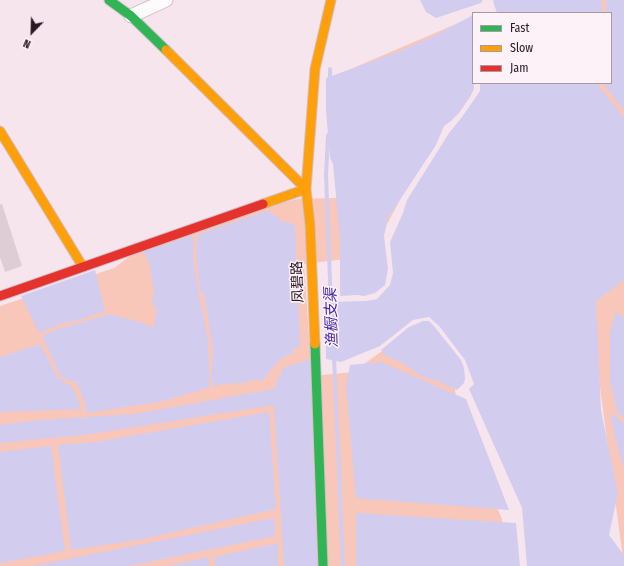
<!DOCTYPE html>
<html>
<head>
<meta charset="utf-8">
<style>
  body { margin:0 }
  #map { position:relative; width:624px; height:566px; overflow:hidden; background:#f7e5ee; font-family:"Fira Sans Condensed",sans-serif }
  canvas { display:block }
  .legend { position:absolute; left:472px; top:12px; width:140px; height:72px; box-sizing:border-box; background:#fdf2f8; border:1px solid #a89aa2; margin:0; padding:5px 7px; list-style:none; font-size:12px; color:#291721 }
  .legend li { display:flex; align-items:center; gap:8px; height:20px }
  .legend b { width:20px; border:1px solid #a89aa2 }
  .north { position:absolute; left:12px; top:12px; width:40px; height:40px; -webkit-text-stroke:3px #fdf2f8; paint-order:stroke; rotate:203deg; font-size:11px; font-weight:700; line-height:16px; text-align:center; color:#291721 }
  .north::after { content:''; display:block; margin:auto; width:14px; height:18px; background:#291721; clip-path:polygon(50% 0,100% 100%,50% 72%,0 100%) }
</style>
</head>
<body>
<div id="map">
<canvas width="624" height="566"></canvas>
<ul class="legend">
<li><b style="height:5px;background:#30b455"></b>Fast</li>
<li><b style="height:5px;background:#ff9f0a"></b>Slow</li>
<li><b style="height:5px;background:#e5322d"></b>Jam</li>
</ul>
<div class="north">N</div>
</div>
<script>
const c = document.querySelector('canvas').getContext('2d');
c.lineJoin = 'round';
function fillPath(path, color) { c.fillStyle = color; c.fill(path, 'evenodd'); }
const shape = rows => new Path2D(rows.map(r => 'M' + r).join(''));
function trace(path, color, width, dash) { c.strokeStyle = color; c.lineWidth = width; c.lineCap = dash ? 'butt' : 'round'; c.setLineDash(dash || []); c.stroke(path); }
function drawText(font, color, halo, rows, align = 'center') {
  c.font = font + ' "Fira Sans Condensed","Noto Sans SC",sans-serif'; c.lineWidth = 3; c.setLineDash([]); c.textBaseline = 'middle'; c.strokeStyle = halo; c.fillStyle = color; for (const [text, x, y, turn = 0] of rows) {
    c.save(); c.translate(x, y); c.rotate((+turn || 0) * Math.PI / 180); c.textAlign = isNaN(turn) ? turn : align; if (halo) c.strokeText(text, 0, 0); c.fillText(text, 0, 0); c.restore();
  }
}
const green = shape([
  [584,0,624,0,624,566,579,231,582,83,611,83,611,13,584,13],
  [470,18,473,63,370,256,304,264,312,376,353,372,414,328,450,360,460,420,502,519,507,566,0,566,0,306,114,268,159,235,297,199,337,198,332,77]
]);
const water = shape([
  [420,0,483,0,481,3,436,18,426,12],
  [494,0,601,0,602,13,497,13,493,1],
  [606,0,624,0,624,110,604,85,604,83,611,83,611,13,606,13],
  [473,15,474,89,470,97,459,113,451,121,444,126,436,145,388,218,384,236,388,269,385,285,375,293,364,296,358,295,340,296,340,238,333,164,330,158,326,111,326,78,395,53,434,36],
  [480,83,598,83,598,85,624,118,624,280,596,301,601,410,618,493,609,535,624,555,624,566,527,566,522,508,469,389,474,384,465,360,439,326,429,317,413,320,380,346,341,362,326,359,325,302,366,301,377,299,390,285,393,273,390,242,403,213,407,200,449,133,462,117,480,91],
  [267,211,278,217,281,222,288,222,295,225,300,347,294,348,292,354,283,357,270,370,265,379,259,381,257,379,244,383,221,384,216,387,213,383,211,378,213,350,204,295,200,290,196,254,198,237,199,234],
  [191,236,194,239,193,258,199,295,208,340,210,387,164,401,87,413,84,400,76,383,61,377,42,336,57,329,110,314,143,323,149,327,153,327,157,310,152,303,154,294,151,274,149,261,143,252],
  [95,270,105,311,76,321,63,323,39,333,21,296],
  [616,311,624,318,624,418,617,412,610,381,610,332],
  [423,321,429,321,434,326,461,360,464,368,465,378,464,383,457,390,437,381,421,376,404,364,385,355,381,350,409,327],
  [40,344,58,378,72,387,82,409,0,412,0,357],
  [310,359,317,566,284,566,274,405,91,434,0,443,0,425,39,420,135,414,274,389,283,368],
  [381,362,466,399,509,510,356,498,346,386,350,365],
  [269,412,276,509,138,540,71,550,58,445,96,442],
  [612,413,624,424,624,467,620,457,611,419],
  [51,446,65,551,0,563,0,452],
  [356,513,516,523,520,566,356,566],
  [274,518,275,536,129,566,33,566],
  [278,543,278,566,215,566,214,557],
  [208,557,209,566,167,566]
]);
const stream = shape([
  [330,82,330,69],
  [328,135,326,175,331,306],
  [334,357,343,566]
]);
const building = shape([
  [2,204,22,266,5,272,0,257,0,205]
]);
const street = shape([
  [131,16,166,0]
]);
const fast = shape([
  [109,0,131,16,166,50],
  [315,344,323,566]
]);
const slow = shape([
  [166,50,306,189,263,204],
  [0,131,83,267],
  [315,344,310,224,306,189,315,69,331,0]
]);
const jam = shape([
  [0,296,263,204]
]);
const streetNames = [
  ["凤碧路",298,282,-92]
];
const waterNames = [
  ["渔橱支渠",332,318,-92]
];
fillPath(green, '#f8c7ba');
fillPath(water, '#d2cdef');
trace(stream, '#d2cdef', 4);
fillPath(building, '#dfcdd5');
trace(street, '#cfbec7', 15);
trace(fast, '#cfbec7', 11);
trace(slow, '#cfbec7', 11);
trace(jam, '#cfbec7', 11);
trace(street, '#fefbfc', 13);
trace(fast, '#30b455', 9);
trace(slow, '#ff9f0a', 9);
trace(jam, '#e5322d', 9);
drawText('14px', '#291721', '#fdf2f8', streetNames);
drawText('italic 15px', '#472bac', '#fdf2f8', waterNames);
</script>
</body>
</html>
